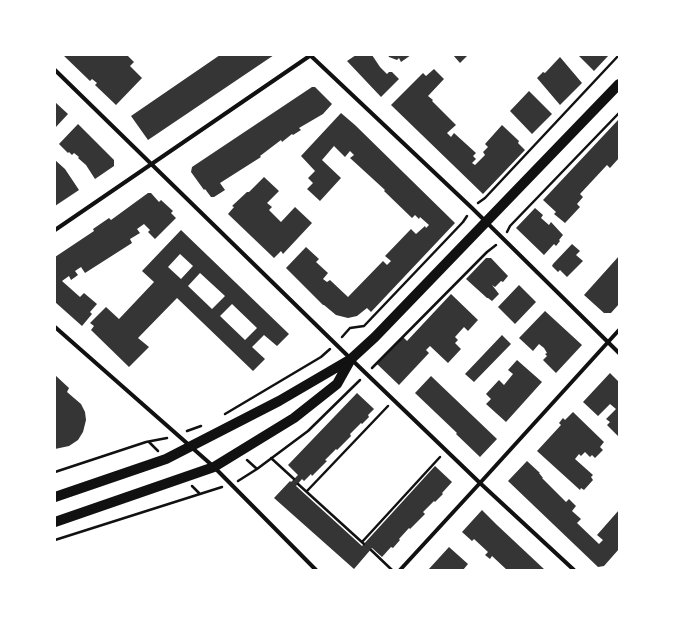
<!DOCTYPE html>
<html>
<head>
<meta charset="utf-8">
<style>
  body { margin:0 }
  #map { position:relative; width:674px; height:625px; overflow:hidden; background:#fff; font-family:"DM Sans",sans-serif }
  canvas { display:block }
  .frame { position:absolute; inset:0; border:56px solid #fff; pointer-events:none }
</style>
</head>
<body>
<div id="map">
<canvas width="674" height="625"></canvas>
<div class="frame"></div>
</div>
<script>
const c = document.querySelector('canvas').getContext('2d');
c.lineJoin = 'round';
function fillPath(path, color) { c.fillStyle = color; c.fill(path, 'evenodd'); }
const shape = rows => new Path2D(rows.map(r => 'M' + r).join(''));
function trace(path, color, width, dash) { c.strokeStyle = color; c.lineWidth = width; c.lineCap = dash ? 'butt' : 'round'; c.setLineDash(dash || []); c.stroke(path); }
const building = shape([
  [63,55,127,55,134,62,130,66,142,78,116,105,95,85,97,83,92,79,90,81],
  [220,55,274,55,148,140,131,116],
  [356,55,372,55,380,67,387,74,389,72,392,72,399,79,381,97,347,61],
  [388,55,411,55,401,62,399,58,397,60,389,57],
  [453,55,468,55,460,63],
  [578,55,609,55,594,71],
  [560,57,582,83,560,105,537,78,543,72,545,73],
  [434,69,444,79,428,96,433,100,432,101,456,125,447,133,451,137,454,133,476,153,473,156,476,159,472,163,475,165,485,155,483,152,488,147,485,144,502,125,519,141,518,143,525,150,483,194,391,105,423,73,426,76],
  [312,87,315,87,332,104,323,114,299,128,301,130,293,135,292,134,282,142,281,140,260,156,261,157,220,183,225,190,214,197,211,197,205,189,204,190,191,172,192,167],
  [529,91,552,114,532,134,510,111],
  [55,102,68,114,55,128],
  [341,113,355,125,455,223,371,312,367,308,357,316,348,318,336,315,324,305,323,305,286,268,306,247,319,259,316,262,328,273,323,279,327,282,330,280,348,297,383,261,387,265,391,261,385,256,411,229,416,234,425,226,426,228,429,225,420,217,419,219,415,215,412,218,384,191,385,190,350,158,354,155,350,151,345,157,334,146,322,160,341,178,320,201,307,189,313,183,308,178,315,171,301,156],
  [619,119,619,158,610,168,607,165,580,194,583,197,577,204,580,207,565,223,554,214,556,212,543,200],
  [78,124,114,160,114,166,95,179,86,165,78,158,79,157,74,153,72,155,69,152,68,153,59,144],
  [55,160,65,169,79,190,55,206],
  [264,177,279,191,267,203,272,207,269,210,281,222,295,207,312,223,283,254,281,251,274,258,228,214,234,207,232,206,247,192,249,192],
  [148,193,151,193,159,202,161,200,173,211,171,213,176,218,155,239,148,232,150,230,144,224,137,229,140,233,130,239,132,243,85,273,81,267,75,271,78,275,71,280,69,276,62,281,80,297,84,293,97,304,90,312,92,314,82,326,55,302,55,257,94,231,93,229,109,218,111,220],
  [535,208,543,215,541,218,549,225,551,222,563,235,559,240,560,241,556,246,554,244,544,255,516,228],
  [181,230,289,334,277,346,264,335,252,347,265,359,253,371,177,298,138,338,149,347,129,367,91,330,94,326,90,323,106,307,119,319,154,282,142,271],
  [180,254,193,266,181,279,168,267],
  [200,273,225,296,212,309,188,286],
  [232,304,257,328,245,340,220,316],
  [572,244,580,251,576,255,583,261,567,277,560,270,558,272,552,266,553,264],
  [619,256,619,304,611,313,604,313,584,295],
  [486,258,491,258,508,276,503,282,501,281,495,287,492,285,499,294,492,301,488,298,487,298,466,279],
  [519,285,536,302,515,324,498,307],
  [451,294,478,320,468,331,464,327,455,337,458,340,455,343,461,349,448,363,430,346,426,350,429,353,399,385,377,364,403,337,407,341],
  [545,311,582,345,556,373,543,360,547,356,545,354,547,353,544,348,539,344,533,351,519,338],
  [502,335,511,344,474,382,465,374],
  [517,360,542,382,506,422,486,404,491,399,486,394,499,380,504,385,513,374,508,370],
  [610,373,619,382,619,437,607,425,610,422,606,419,616,409,610,404,598,416,583,402],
  [55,375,69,388,67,392,81,404,85,412,86,420,83,432,78,440,69,446,55,449],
  [431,376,497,439,480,457,456,434,457,433,415,393],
  [357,393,374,409,368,415,369,417,362,424,361,423,350,434,351,436,337,450,336,449,325,460,327,461,312,476,311,474,304,481,302,479,296,486,362,546,435,466,452,482,442,493,443,494,435,502,434,501,423,512,425,514,410,529,409,528,399,539,400,540,393,548,391,547,382,557,372,548,354,569,274,498,290,481,291,482,298,475,288,465],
  [573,412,604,442,600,447,603,450,595,458,592,455,590,457,585,452,581,456,579,454,575,459,593,475,591,477,593,480,584,490,581,488,580,490,537,451,561,425,559,423,563,418,565,420],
  [527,461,540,473,539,473,543,478,542,478,566,502,569,499,576,506,572,511,581,519,577,523,599,544,603,540,597,535,619,510,619,549,604,566,598,567,508,481],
  [482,510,497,525,545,570,507,570,492,556,490,559,485,555,488,552,474,539,472,541,462,532],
  [449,547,468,564,463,570,428,570]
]);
const path = shape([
  [478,203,485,198,619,55],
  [507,232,510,226,619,113],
  [342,337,350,328,364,326,463,222,467,216],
  [372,368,487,252,496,245],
  [225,414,321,357,330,349],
  [187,431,201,426],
  [149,442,158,451],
  [271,458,294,479],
  [247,460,257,469],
  [55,472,146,442,167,438],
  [238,481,257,469,308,431,360,380],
  [298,484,364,544],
  [192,486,200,494],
  [307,491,388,406],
  [55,540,222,487],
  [362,542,440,457],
  [371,550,392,570]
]);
const minor = shape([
  [310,55,472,208,619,353],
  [55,70,351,359,480,483,574,570],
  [55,230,311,55],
  [55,327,214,467,316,570],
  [400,570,480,483,619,330]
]);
const primary = shape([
  [55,497,166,459,279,401,351,359,375,337,619,84],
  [55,522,214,467,294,418,337,384,351,359]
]);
fillPath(building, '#353535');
trace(path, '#111', 2.5);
trace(minor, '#111', 4);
trace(primary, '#111', 10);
</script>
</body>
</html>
